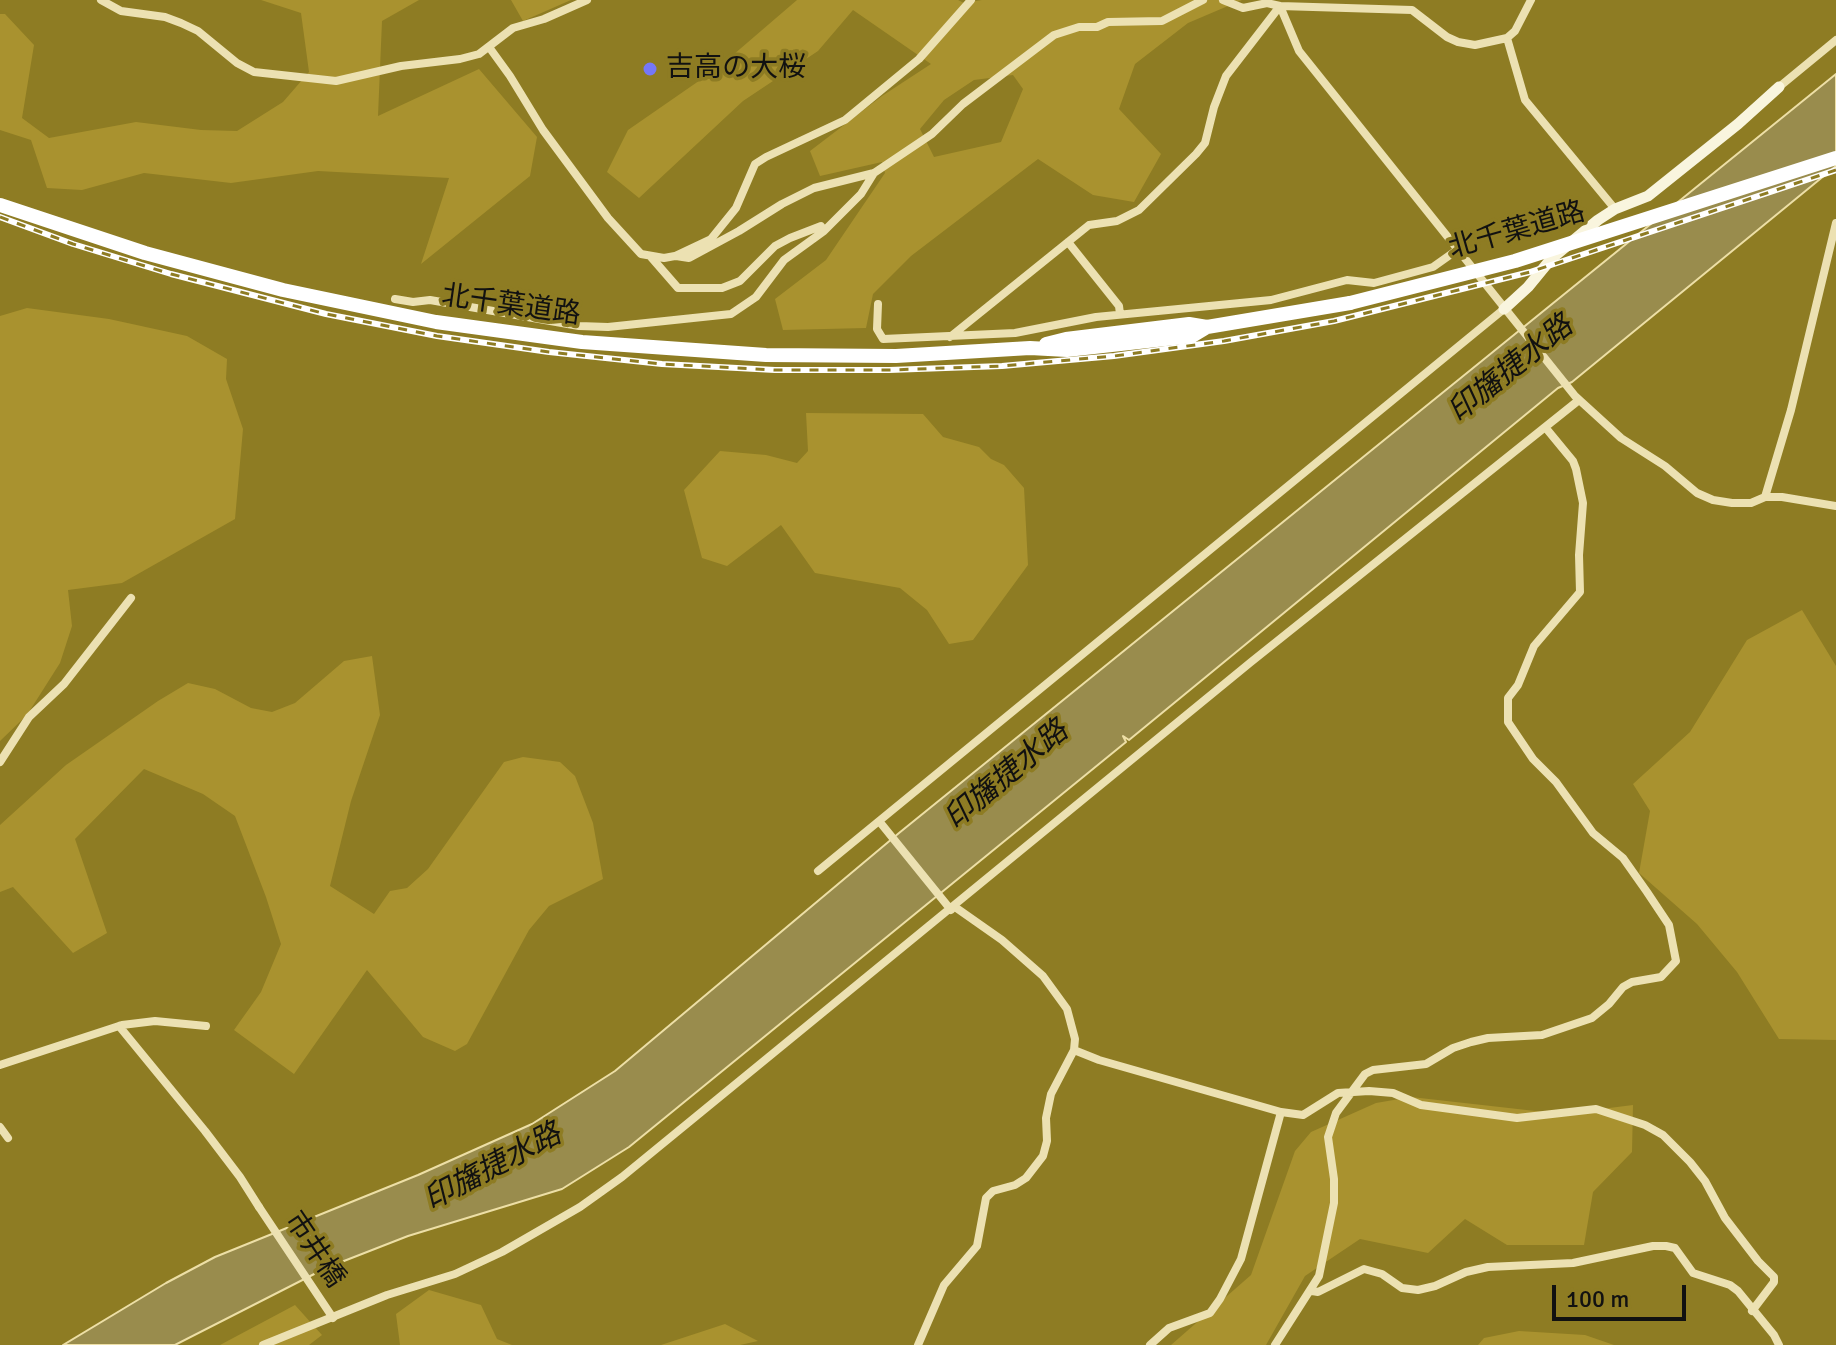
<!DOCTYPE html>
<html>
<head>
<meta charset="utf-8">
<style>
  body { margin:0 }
  #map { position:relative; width:1836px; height:1345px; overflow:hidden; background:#8e7c23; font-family:Signika,sans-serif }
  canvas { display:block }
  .scale { position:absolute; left:1552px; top:1285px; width:134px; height:36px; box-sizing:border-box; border:4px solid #111; border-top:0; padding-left:10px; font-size:24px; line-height:28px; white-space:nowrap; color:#111; -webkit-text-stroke:6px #8e7c23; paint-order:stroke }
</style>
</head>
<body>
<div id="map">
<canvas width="1836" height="1345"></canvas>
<div class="scale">100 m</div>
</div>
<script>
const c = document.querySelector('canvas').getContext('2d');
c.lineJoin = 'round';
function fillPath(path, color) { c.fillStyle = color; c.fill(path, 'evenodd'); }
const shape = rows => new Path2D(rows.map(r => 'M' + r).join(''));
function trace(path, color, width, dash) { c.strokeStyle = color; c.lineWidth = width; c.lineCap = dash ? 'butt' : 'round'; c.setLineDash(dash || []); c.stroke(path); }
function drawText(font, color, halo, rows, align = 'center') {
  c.font = font + ' Signika,"Noto Sans JP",sans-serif'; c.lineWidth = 7; c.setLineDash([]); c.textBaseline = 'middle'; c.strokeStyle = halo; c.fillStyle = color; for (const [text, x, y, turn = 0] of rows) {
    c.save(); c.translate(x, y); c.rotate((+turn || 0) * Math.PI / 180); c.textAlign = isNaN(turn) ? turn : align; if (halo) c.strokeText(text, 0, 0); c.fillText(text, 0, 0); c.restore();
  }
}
const green = shape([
  [261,0,419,0,382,21,378,116,479,69,537,137,530,176,421,264,449,178,318,171,231,183,144,173,82,190,47,188,31,140,0,130,0,14,5,14,34,45,22,118,49,138,136,122,201,130,237,131,283,102,309,72,301,13],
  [511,0,571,0,523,21],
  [797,0,958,0,964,3,982,0,1242,0,1188,23,1135,64,1119,109,1161,154,1134,202,1093,195,1038,159,911,256,873,294,866,328,783,330,775,299,826,260,885,173,882,162,820,176,810,151,882,96,931,64,853,10,818,51,743,101,639,198,607,172,628,130,719,67],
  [1013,75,1023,89,1001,142,934,157,920,129,944,100,974,80],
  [27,308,109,319,187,336,227,359,226,379,243,429,235,519,122,583,68,590,72,626,60,663,27,715,0,741,0,316],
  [806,413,923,414,943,437,979,447,991,459,1004,465,1024,488,1028,565,973,640,949,644,927,610,900,588,815,573,781,525,727,566,702,558,684,490,720,451,766,455,797,463,808,451],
  [1802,610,1836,666,1836,1040,1779,1039,1737,972,1697,924,1639,873,1650,811,1633,784,1690,732,1747,640],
  [372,656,380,715,351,801,330,886,374,914,390,891,407,888,428,869,504,762,523,757,560,762,575,776,593,823,603,879,549,906,529,930,467,1044,455,1051,423,1037,367,970,294,1074,234,1030,261,992,281,944,266,897,235,816,203,794,144,769,75,839,107,933,73,953,13,887,0,892,0,825,66,765,158,701,188,683,215,689,251,708,272,712,295,703,344,661],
  [1411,1097,1562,1114,1633,1105,1632,1152,1593,1192,1584,1245,1507,1245,1465,1219,1428,1253,1360,1239,1305,1276,1266,1345,1171,1345,1251,1275,1295,1151,1311,1132,1376,1103],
  [429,1290,481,1305,497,1339,512,1345,400,1345,396,1314],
  [295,1305,322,1335,309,1345,220,1345],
  [725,1324,758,1341,740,1345,661,1345],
  [1519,1331,1585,1335,1614,1345,1478,1345,1484,1338]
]);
const water = shape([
  [1836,74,1836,166,1572,382,1558,388,1129,740,1123,736,1126,742,629,1147,562,1189,408,1236,326,1268,175,1345,63,1345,166,1283,215,1257,418,1175,532,1124,615,1071,899,833,1836,74]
]);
const street = shape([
  [101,0,121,11,165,17,181,23,198,31,237,63,254,72,336,81,401,66,460,59,479,54,513,28,544,19,587,0],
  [1223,0,1243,8,1267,3,1280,6,1299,51,1575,396,1621,438,1665,466,1697,493,1713,500,1732,503,1751,503,1765,497,1782,497,1836,506],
  [1507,38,1525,100,1615,209],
  [489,47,510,76,543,130,608,218,641,254,664,258,675,256,711,239,736,208,755,164,766,157,845,120,919,59,971,0],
  [1779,87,1836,40],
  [824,231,861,194,874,173],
  [1068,242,1119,306,1120,314],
  [676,256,689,258,739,231,782,204,814,188,874,173,932,134,963,104,1054,35,1079,27,1097,27,1108,22,1162,21,1203,0],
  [395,299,413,302,430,300,579,326,608,327,731,314,756,297,784,260,824,231,821,226,790,238,775,246,740,281,722,288,678,288,651,257],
  [878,304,877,329,883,339,1015,333,1096,317,1271,300,1347,280,1374,283,1433,267,1457,250],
  [950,337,1089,225,1117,221,1139,210,1196,154,1205,143,1214,107,1226,76,1280,6,1412,10,1447,37,1458,42,1475,45,1507,38,1515,31,1531,0],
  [1765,497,1791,410,1836,223],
  [0,762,29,717,64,684,131,598],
  [879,821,951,910],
  [818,871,1504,309],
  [955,907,1002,940,1043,976,1067,1009,1075,1039,1074,1050,1099,1060,1281,1112,1303,1115,1338,1093,1369,1091,1393,1093,1421,1105,1517,1118,1596,1109,1645,1125,1663,1135,1690,1162,1705,1181,1725,1218,1758,1261,1774,1277,1774,1282,1752,1311],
  [119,1026,205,1131,240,1177,259,1207],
  [0,1065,122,1025,155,1021,206,1026],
  [0,1127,8,1138],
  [1312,1291,1318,1292,1364,1269,1382,1274,1402,1288,1418,1290,1435,1286,1466,1272,1488,1267,1573,1263,1653,1246,1666,1246,1675,1248,1693,1273,1730,1285,1738,1291,1774,1335,1779,1345],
  [263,1345,387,1295,455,1274,502,1252,580,1207,622,1177,1251,662,1579,400],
  [918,1345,944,1285,977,1246,986,1198,993,1191,1015,1185,1026,1178,1043,1156,1047,1141,1046,1118,1051,1094,1074,1050],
  [1150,1345,1169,1328,1210,1313,1220,1299,1241,1259,1281,1112],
  [1275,1345,1319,1276,1334,1203,1334,1179,1328,1137,1336,1113,1365,1074,1373,1070,1426,1064,1453,1048,1471,1042,1488,1038,1542,1035,1592,1018,1609,1004,1623,987,1632,982,1661,977,1676,961,1669,925,1647,892,1623,858,1593,833,1556,782,1533,759,1508,722,1508,698,1518,685,1534,646,1580,592,1579,555,1583,503,1576,469,1573,461,1545,427]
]);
const secondary = shape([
  [1504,309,1528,287,1551,259,1598,220,1615,209,1648,196,1738,124,1779,87]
]);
const highway = shape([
  [0,205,145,253,283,290,436,322,582,342,766,355,896,356,1030,348,1067,350,1192,336,1207,327],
  [1046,344,1066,339,1189,324,1207,327,1350,303]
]);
const rail = shape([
  [0,217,73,244,171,274,326,314,437,336,549,352,662,364,775,370,889,370,1002,366,1114,356,1224,341,1334,321,1530,272,1836,170]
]);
const streetBridge = shape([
  [259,1207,333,1318]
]);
const highwayBridge = shape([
  [1350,303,1515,261,1836,158]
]);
const markers = [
  [650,69,8,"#7577f7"]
];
const poiNames = [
  ["吉高の大桜",666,69]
];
const streetNames = [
  ["北千葉道路",1517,231,-16],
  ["北千葉道路",511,306,8],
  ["市井橋",314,1250,56]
];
const waterNames = [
  ["印旛捷水路",1511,370,-39],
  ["印旛捷水路",1007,776,-40],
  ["印旛捷水路",493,1168,-28]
];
fillPath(green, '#a9922f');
fillPath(water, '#998c4d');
trace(water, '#eddfa6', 2);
trace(street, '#ece1b2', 8);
trace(secondary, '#f9f5de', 11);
trace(highway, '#fff', 14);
trace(rail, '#fff', 6);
trace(rail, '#8e7c23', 3, [9]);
trace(streetBridge, '#ece1b2', 8);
trace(highwayBridge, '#fff', 14);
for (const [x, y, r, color] of markers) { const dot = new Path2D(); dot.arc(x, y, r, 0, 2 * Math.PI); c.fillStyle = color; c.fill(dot); trace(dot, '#8e7c23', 3); }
drawText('28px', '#111', '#8e7c23', poiNames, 'left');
drawText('28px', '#111', '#8e7c23', streetNames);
drawText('italic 30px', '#111', '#8e7c23', waterNames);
</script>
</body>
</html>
